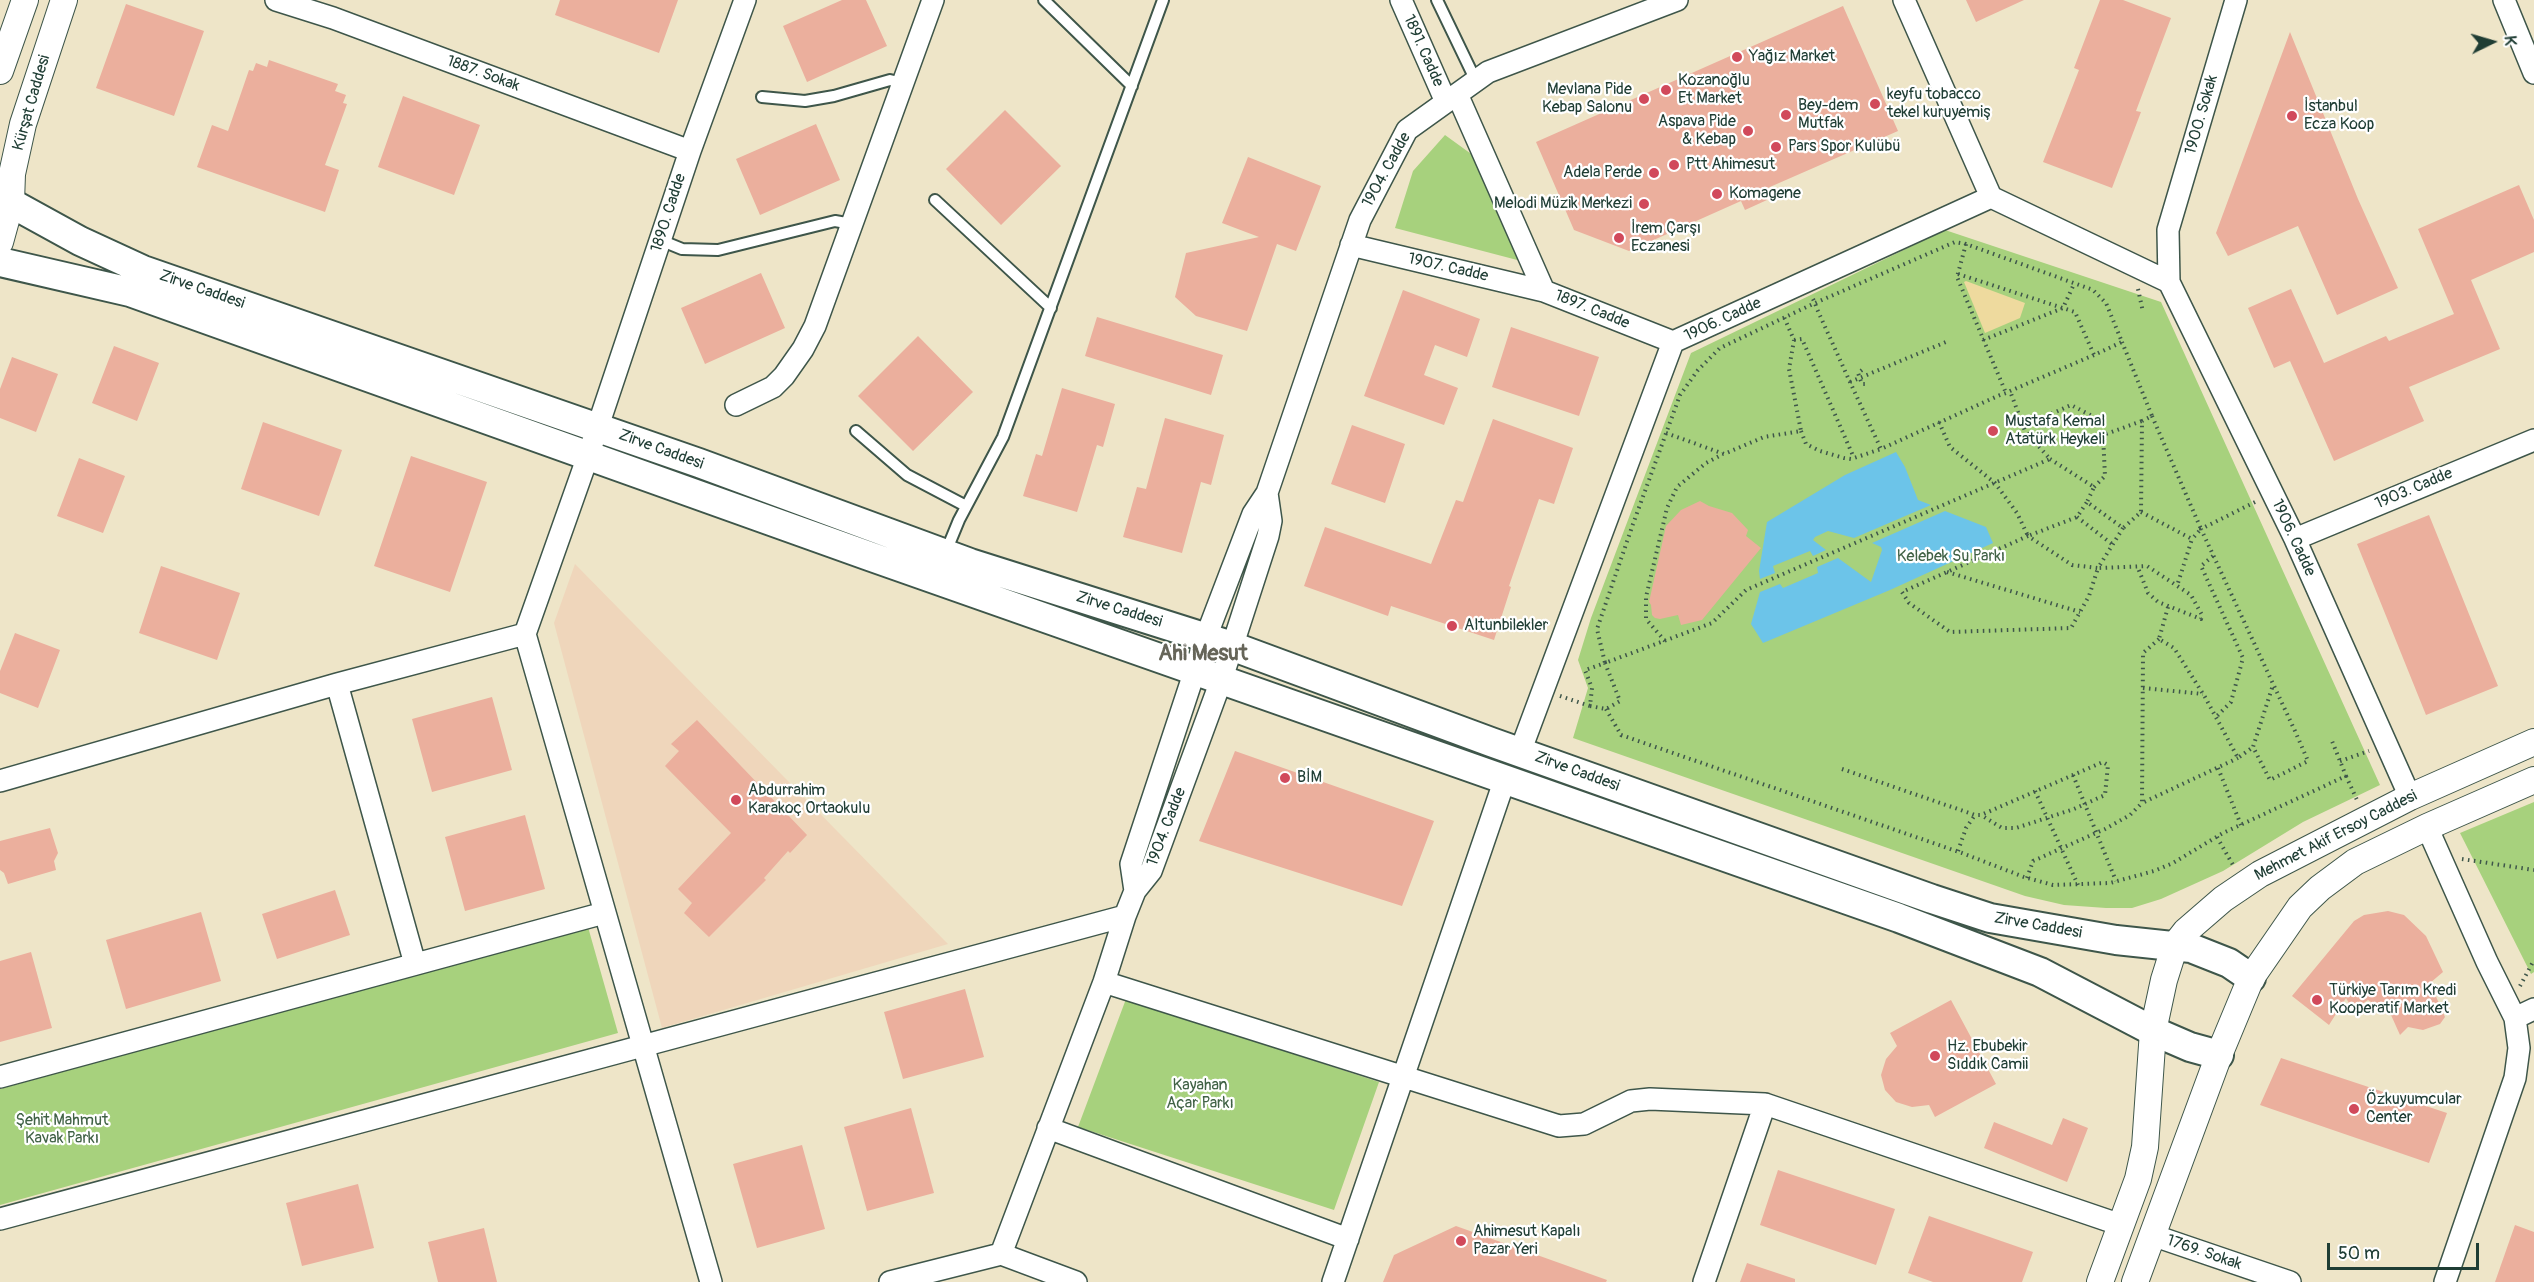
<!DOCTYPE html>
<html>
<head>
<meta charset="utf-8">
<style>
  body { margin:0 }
  #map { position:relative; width:2534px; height:1282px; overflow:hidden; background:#eee5c8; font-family:Pangolin,sans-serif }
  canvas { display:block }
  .north { position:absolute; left:2462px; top:12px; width:60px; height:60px; -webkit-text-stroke:4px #fff; paint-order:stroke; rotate:85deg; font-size:16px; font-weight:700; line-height:24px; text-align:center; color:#1f3d34 }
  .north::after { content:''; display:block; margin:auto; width:21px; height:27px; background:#1f3d34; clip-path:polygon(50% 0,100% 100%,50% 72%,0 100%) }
  .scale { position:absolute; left:2327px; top:1243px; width:152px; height:27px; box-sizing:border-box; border:3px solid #1f3d34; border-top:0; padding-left:8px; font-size:18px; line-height:21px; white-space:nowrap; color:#1f3d34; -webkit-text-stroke:4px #fff; paint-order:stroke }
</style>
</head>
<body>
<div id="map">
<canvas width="2534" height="1282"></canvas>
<div class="north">K</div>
<div class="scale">50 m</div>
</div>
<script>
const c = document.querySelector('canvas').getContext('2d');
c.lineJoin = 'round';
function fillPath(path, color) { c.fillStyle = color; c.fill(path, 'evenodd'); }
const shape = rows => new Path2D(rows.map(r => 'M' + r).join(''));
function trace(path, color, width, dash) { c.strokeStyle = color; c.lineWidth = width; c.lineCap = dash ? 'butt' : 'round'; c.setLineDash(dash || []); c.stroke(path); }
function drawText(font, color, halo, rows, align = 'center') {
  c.font = font + ' Pangolin,sans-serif'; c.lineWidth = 4.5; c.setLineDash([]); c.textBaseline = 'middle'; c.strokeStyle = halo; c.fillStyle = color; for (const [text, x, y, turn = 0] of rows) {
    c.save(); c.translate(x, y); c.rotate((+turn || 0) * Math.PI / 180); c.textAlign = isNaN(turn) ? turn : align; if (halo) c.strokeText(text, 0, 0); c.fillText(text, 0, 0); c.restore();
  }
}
const built = shape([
  [575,564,948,944,662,1028,554,623]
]);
const green = shape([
  [1445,135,1474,156,1521,261,1395,228,1413,171],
  [1945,230,2161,302,2380,785,2303,822,2223,871,2161,899,2132,908,2106,908,2064,905,2025,896,1573,738,1588,688,1578,660,1591,618,1691,353],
  [2534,802,2534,972,2531,974,2460,833],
  [588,927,618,1033,0,1205,0,1089],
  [1126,999,1379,1082,1334,1210,1078,1127]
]);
const sand = shape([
  [1966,281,2025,303,2020,318,1985,333,1964,282]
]);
const water = shape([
  [1896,452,1905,467,1918,500,1931,505,1854,538,1828,531,1815,537,1813,540,1826,550,1813,556,1810,551,1773,566,1775,573,1760,579,1759,571,1767,522,1845,475],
  [1945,511,1986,527,1993,543,1890,590,1763,643,1751,624,1760,592,1780,584,1783,588,1818,573,1817,567,1838,558,1871,582,1882,550,1881,547,1872,543]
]);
const building = shape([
  [560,0,678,0,659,53,555,15],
  [842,0,866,0,887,46,807,82,783,26],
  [1966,0,2024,0,1976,22],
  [2100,0,2123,0,2171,18,2136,111,2141,112,2112,188,2043,162,2079,70,2074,68],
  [126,4,204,31,174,116,96,88],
  [1843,6,1898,131,1763,190,1767,200,1745,210,1741,201,1629,251,1574,230,1536,142],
  [2290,32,2358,199,2398,288,2337,315,2298,226,2228,256,2216,233],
  [269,60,338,84,335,91,346,95,343,103,347,104,325,165,339,170,325,212,197,167,212,125,228,131,249,70,253,71,256,63,267,67],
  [403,96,480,125,454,195,378,167],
  [1005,110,1061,166,1001,225,946,169],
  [816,124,840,180,760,215,736,159],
  [1248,157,1321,186,1296,251,1277,244,1247,331,1196,316,1175,297,1186,253,1259,237,1222,223],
  [2519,185,2534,220,2534,252,2471,280,2500,349,2409,387,2424,421,2334,461,2290,361,2274,368,2248,308,2291,289,2324,363,2386,336,2389,341,2454,314,2418,229],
  [761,273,785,328,705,364,681,308],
  [1403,290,1480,319,1467,357,1435,345,1424,375,1458,388,1444,425,1364,396],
  [1097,317,1223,355,1211,395,1085,356],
  [1511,327,1599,357,1579,416,1492,387],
  [918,336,973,392,913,451,858,396],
  [114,346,159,363,137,421,92,403],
  [12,357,58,374,36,432,0,418,0,389],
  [1062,388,1115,404,1103,447,1097,445,1077,512,1023,496,1036,454,1042,456],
  [1165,418,1224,435,1211,485,1201,482,1182,553,1123,537,1137,487,1146,489],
  [1493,419,1573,448,1554,504,1539,499,1509,586,1511,587,1494,640,1391,606,1388,616,1304,586,1325,527,1431,564,1456,500,1463,502],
  [263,422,342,450,319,516,241,489],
  [1352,425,1405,444,1385,503,1331,484],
  [411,456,487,482,450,592,374,566],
  [79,458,125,476,103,533,57,516],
  [1700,501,1709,506,1732,513,1748,530,1746,536,1761,548,1702,620,1681,625,1678,615,1660,619,1655,618,1652,615,1651,605,1649,602,1666,526,1681,510],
  [2429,515,2498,686,2426,715,2357,544],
  [161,566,240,593,217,660,139,633],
  [15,633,60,650,38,708,0,693,0,671],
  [492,697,512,770,432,792,412,719],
  [697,720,807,835,790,853,788,851,764,878,766,880,709,937,684,913,692,903,678,889,731,833,665,766,679,751,671,744],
  [1235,751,1434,821,1402,906,1199,841],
  [525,815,545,889,465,911,445,837],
  [50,828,58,853,54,861,56,870,8,884,4,873,0,870,0,841],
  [335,890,350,935,277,959,262,914],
  [2388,911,2404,915,2426,936,2443,972,2430,983,2445,1017,2440,1024,2423,1030,2408,1027,2400,1035,2391,1015,2368,1000,2353,1010,2346,998,2329,1025,2292,996,2354,921,2364,915],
  [201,912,221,981,126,1009,106,940],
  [31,952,52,1028,0,1042,0,961],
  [965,989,984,1057,903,1079,884,1012],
  [1951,1000,1996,1084,1935,1117,1929,1105,1912,1107,1896,1102,1885,1090,1881,1075,1886,1059,1897,1046,1890,1033],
  [2281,1058,2447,1113,2429,1163,2260,1105],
  [911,1108,934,1193,867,1211,844,1127],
  [2063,1118,2088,1128,2067,1182,1984,1148,1994,1122,2052,1145],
  [802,1145,825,1229,757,1248,733,1164],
  [1778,1170,1895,1209,1876,1265,1760,1225],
  [358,1184,374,1248,302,1266,286,1203],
  [1929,1216,2033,1252,2022,1282,1933,1282,1908,1273],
  [2515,1225,2534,1232,2534,1282,2495,1282],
  [1456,1226,1607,1280,1606,1282,1383,1282,1394,1255],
  [484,1228,497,1282,438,1282,428,1242],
  [1747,1263,1795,1279,1795,1282,1740,1282]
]);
const path = shape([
  [1966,244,1957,277,2006,393],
  [1958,274,2075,312,2094,355],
  [2138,289,2143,312],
  [1813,299,1815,303,1817,309,1850,382,1881,449,2000,395,2006,393,2010,391,2094,355,2122,342,2106,303,2093,290,1966,244,1955,242,1815,303,1720,348,1698,370,1680,395,1633,524,1597,629,1605,663,1712,623,1746,590,2050,459,2025,431,2010,391],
  [1794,340,1802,339,1854,458],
  [1983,340,2063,308,2074,284],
  [1862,370,1858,373,1862,384,1869,384],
  [1850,382,1946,342],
  [2152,416,2201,529,2192,539],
  [1939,422,1950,447,1995,483,2017,513,2028,536,2077,517,2087,502],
  [2024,426,2071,405,2102,421,2103,435],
  [1801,431,1806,444,1820,451,1844,458,1851,459,1881,449],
  [1666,433,1724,454,1764,437,1801,431,1789,369,1794,340,1784,317],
  [2050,459,2094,487,2087,502,2123,528,2141,512,2142,421,2152,416,2122,342],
  [2094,487,2105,476,2103,435,2142,421],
  [2255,502,2201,529,2295,731,2308,761,2270,780,2253,747,2273,685],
  [2141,512,2192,539,2177,586],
  [2077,517,2112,544],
  [2123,528,2098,568,2072,565,2028,536,1902,592,1909,603,1950,632,2071,628,2089,596,2098,568,2147,566,2191,595,2202,615,2201,619,2158,602,2148,593,2138,568],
  [2213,556,2201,566,2243,658,2231,702,2216,717],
  [1947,572,2080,612],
  [2168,607,2159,639,2174,648,2205,697,2238,758,2253,747],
  [2159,639,2143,653,2142,803,2238,758],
  [1665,641,1646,619,1646,597,1667,508,1677,487,1706,463,1723,454],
  [2143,688,2203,694],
  [1560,696,1590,706,1592,688,1585,670,1605,663,1620,701,1606,709,1590,706],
  [1606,709,1621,735,1962,853,2024,877,2053,885,2110,883,2154,871,2173,863,2223,833,2346,776,2332,741],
  [2340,761,2369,751],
  [2218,768,2241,825],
  [1842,769,1975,815,1981,815,2103,762,2108,765,2105,795,2074,809,2016,828,2002,828,1981,815],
  [2073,775,2116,881],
  [2346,776,2357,800],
  [2035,791,2078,885],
  [2217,837,2233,865],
  [1958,851,1966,828,1975,815],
  [2462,859,2534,870],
  [2027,878,2033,861,2105,829,2130,815,2142,803],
  [2520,986,2534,960]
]);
const service = shape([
  [1044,0,1132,86],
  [1437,0,1476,81],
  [762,97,805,101,834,96,890,80,903,83],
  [935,200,1051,308],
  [660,240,682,249,718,250,835,221,852,224],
  [856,431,907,475,966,506],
  [945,554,959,520,1003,437,1163,0]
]);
const minor = shape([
  [276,0,333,18,690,151],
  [1401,0,1446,102],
  [1904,0,1991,197],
  [2236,0,2168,230,2169,282,2295,539,2410,797],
  [2504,0,2534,73],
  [1457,94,1544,291,1673,342],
  [1351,245,1544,291],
  [736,405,773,387,784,376,803,349,815,326,933,0],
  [2295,539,2534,440],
  [337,684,415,964],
  [1520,752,1673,342,1991,197,2169,282],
  [0,781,337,684,525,634],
  [2427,827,2487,962,2515,1018,2519,1048,2515,1078,2445,1282],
  [1135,891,1131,864,1206,637,1253,514,1267,493,1360,220,1407,130,1488,72,1677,0],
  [1104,982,1559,1126,1584,1124,1631,1101,1650,1099,1765,1104],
  [2515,1018,2534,1009],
  [0,1077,604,913],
  [1048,1128,1348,1239],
  [0,1219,1125,916],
  [2152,1235,2290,1282],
  [1001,1254,1104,982,1125,916,1135,891,1151,871,1222,678,1268,536,1271,521,1267,493],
  [711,1282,525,634,588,456,690,151,745,0],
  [890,1282,1001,1254,1076,1282],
  [1333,1282,1505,779],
  [1704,1282,1765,1104,2121,1225]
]);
const tertiary = shape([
  [0,71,25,0],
  [0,242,11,202,12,174,23,124,64,0],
  [2100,1282,2138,1179,2145,1147,2153,1031,2164,980,2175,945,2186,931,2223,899,2260,874,2410,797,2534,742],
  [2135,1282,2219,1055,2251,978,2300,907,2320,888,2355,862,2427,827,2534,780]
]);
const secondary = shape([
  [0,197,80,241,143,270,699,463,970,563,1226,644,1491,742,1932,899,1990,918,2116,940,2191,948,2229,963,2251,978],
  [0,262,130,292,869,556,1899,918,2040,972,2153,1031,2190,1047,2219,1055]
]);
const markers = [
  [1737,57,6,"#d1495b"],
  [1666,90,6,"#d1495b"],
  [1644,99,6,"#d1495b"],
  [1875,104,6,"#d1495b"],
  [1786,115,6,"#d1495b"],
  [2292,116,6,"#d1495b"],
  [1748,131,6,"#d1495b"],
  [1776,147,6,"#d1495b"],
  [1674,165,6,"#d1495b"],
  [1654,173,6,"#d1495b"],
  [1717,194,6,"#d1495b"],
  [1644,204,6,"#d1495b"],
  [1619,238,6,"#d1495b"],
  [1993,431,6,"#d1495b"],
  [1452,626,6,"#d1495b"],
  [1285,778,6,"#d1495b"],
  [736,800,6,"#d1495b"],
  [2317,1000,6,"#d1495b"],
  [1935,1056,6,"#d1495b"],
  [2354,1109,6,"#d1495b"],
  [1461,1241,6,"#d1495b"]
];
const streetNames = [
  ["1891. Cadde",1423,51,66],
  ["1887. Sokak",483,74,20],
  ["Kürşat Caddesi",32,103,-74],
  ["1900. Sokak",2202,115,-74],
  ["1904. Cadde",1387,170,-61],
  ["1890. Cadde",669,213,-72],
  ["1907. Cadde",1448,268,13],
  ["Zirve Caddesi",202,290,19],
  ["1897. Cadde",1592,310,22],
  ["1906. Cadde",1723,320,-25],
  ["Zirve Caddesi",661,450,20],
  ["1903. Cadde",2414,489,-23],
  ["1906. Cadde",2293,538,65],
  ["Zirve Caddesi",1119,610,17],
  ["Zirve Caddesi",1577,772,20],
  ["1904. Cadde",1167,827,-69],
  ["Mehmet Akif Ersoy Caddesi",2336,836,-27],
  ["Zirve Caddesi",2038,926,10],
  ["1769. Sokak",2204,1253,19]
];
const poiNames = [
  ["Yağız Market",1749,57],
  ["Kozanoğlu",1678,81],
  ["Et Market",1678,99],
  ["Mevlana Pide",1632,90,"right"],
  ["Kebap Salonu",1632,108,"right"],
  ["keyfu tobacco",1887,95],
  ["tekel kuruyemiş",1887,113],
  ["Bey-dem",1798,106],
  ["Mutfak",1798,124],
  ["İstanbul",2304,107],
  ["Ecza Koop",2304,125],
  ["Aspava Pide",1736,122,"right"],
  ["& Kebap",1736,140,"right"],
  ["Pars Spor Kulübü",1788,147],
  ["Ptt Ahimesut",1686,165],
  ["Adela Perde",1642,173,"right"],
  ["Komagene",1729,194],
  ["Melodi Müzik Merkezi",1632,204,"right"],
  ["İrem Çarşı",1631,229],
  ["Eczanesi",1631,247],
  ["Mustafa Kemal",2005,422],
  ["Atatürk Heykeli",2005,440],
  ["Altunbilekler",1464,626],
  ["BİM",1297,778],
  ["Abdurrahim",748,791],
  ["Karakoç Ortaokulu",748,809],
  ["Türkiye Tarım Kredi",2329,991],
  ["Kooperatif Market",2329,1009],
  ["Hz. Ebubekir",1947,1047],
  ["Sıddık Camii",1947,1065],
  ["Özkuyumcular",2366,1100],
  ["Center",2366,1118],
  ["Ahimesut Kapalı",1473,1232],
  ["Pazar Yeri",1473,1250]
];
const parkNames = [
  ["Kelebek Su Parkı",1951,557],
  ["Kayahan",1200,1086],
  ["Açar Parkı",1200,1104],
  ["Şehit Mahmut",62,1121],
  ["Kavak Parkı",62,1139]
];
const districtNames = [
  ["Ahi Mesut",1203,654]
];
fillPath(built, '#efd6bb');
fillPath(green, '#a7d17d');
fillPath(sand, '#eeda9e');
fillPath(water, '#6cc4e9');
fillPath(building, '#ebaf9d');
trace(service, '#3e564a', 14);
trace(minor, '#3e564a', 24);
trace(tertiary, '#3e564a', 28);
trace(secondary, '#3e564a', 32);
trace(path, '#3e564a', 4, [1.5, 4.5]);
trace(service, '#fff', 10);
trace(minor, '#fff', 21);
trace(tertiary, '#fff', 26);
trace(secondary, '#fff', 28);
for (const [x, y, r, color] of markers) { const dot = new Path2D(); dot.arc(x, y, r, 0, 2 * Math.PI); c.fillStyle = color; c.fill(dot); trace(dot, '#fff', 2); }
drawText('16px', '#1f3d34', '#fff', streetNames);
drawText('16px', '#1f3d34', '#fff', poiNames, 'left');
drawText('16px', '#416246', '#fff', parkNames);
drawText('bold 22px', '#666559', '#fff', districtNames);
</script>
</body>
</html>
